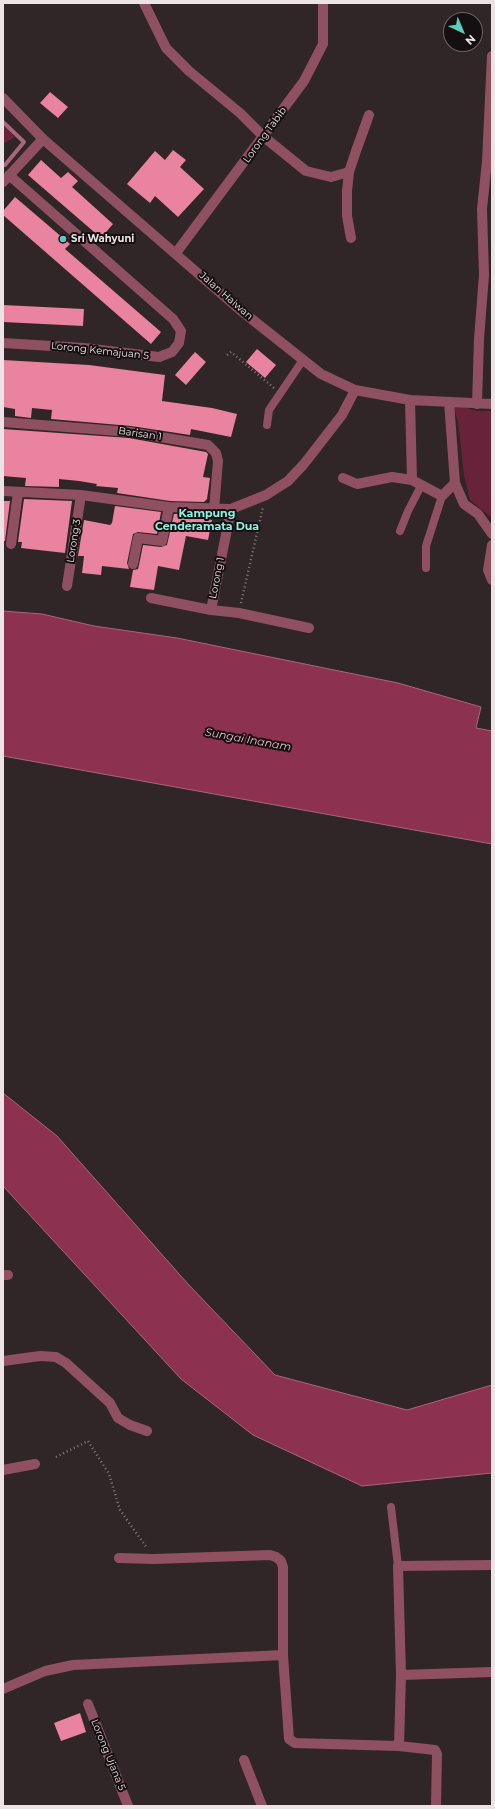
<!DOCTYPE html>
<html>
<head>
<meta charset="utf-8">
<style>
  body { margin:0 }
  #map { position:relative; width:495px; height:1809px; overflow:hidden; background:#302527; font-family:Montserrat,sans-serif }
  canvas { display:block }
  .frame { position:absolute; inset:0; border:4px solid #ebe3e5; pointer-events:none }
  .north { position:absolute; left:443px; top:12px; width:40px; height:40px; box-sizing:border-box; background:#150f11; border:1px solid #6b6466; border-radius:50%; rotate:136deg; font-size:11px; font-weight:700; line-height:16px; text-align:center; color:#ebe3e5 }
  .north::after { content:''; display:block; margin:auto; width:14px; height:18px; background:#59cebe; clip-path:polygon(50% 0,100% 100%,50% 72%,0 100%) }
</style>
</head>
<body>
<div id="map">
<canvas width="495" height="1809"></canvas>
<div class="frame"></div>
<div class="north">N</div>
</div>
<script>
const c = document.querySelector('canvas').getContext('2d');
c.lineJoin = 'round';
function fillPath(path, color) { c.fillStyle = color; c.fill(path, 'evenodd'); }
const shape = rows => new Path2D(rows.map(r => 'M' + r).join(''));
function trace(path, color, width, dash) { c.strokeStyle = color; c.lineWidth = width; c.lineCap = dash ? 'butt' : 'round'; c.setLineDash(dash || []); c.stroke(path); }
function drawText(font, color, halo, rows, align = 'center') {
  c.font = font + ' Montserrat,sans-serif'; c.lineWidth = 4; c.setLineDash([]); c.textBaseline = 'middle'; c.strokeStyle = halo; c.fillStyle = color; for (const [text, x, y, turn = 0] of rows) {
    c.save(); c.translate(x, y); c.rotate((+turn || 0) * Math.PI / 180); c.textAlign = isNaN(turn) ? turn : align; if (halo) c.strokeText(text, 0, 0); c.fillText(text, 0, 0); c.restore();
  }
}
const green = shape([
  [3,125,15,137,3,144],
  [452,403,476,411,492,411,492,518,470,500,464,476,458,421]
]);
const water = shape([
  [3,611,42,614,94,626,177,638,398,683,481,707,476,728,492,731,492,844,3,756,3,611],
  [3,1093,57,1136,188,1284,275,1375,407,1410,492,1385,492,1473,362,1486,253,1435,181,1379,3,1186,3,1093]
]);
const stream = shape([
  [3,122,24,142,5,165]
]);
const building = shape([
  [50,92,68,107,58,118,40,103],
  [173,150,186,160,180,167,204,189,178,217,155,196,150,203,127,184,155,151,165,160],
  [41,160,61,178,68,172,78,181,72,187,113,224,101,238,28,175],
  [15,197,70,244,65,249,161,332,151,344,3,215,3,211],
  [3,305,84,309,83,326,3,322],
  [257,349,276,365,265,378,246,362],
  [195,352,206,362,186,385,175,375],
  [3,360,89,365,165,375,162,401,212,408,237,414,231,437,191,429,190,435,131,426,51,419,52,410,32,408,31,418,15,416,15,409,3,407],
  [3,429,129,438,206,452,208,454,203,477,210,478,207,499,204,502,170,501,117,493,118,488,96,486,97,484,79,481,59,479,59,487,25,486,26,478,3,476],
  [24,499,72,501,65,553,21,548,22,542,18,542],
  [3,501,10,501,5,541,3,541],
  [115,506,161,512,157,534,138,532,133,534,127,563,129,569,102,566,101,575,82,573,84,556,78,556,84,520,110,525,112,523],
  [174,514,192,514,190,516,212,520,208,540,186,536,179,570,158,566,154,590,130,587,133,570,138,569,139,565,143,545,161,547,167,545],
  [80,1713,86,1732,61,1741,54,1723]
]);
const path = shape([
  [227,355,231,352,274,388],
  [241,603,263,507],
  [56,1457,88,1441,109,1474,120,1510,147,1548]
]);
const service = shape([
  [267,425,269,410,303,360],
  [400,531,408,511,421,486],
  [426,568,426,546,442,496],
  [391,1507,398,1566]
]);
const minor = shape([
  [144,3,166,48,189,71,240,113,264,137,306,171,331,177,349,172],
  [3,98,43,139,239,309,321,374,355,390,410,400,492,404],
  [3,182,43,139],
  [351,238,347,216,347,191,349,172,356,151,369,115],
  [176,253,304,81,323,44,323,3],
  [3,343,84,348,159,357,172,352,179,343,181,331,173,319,9,175],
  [410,400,412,480],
  [449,402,455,483,464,504,478,514,492,534],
  [477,404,479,339,484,275,482,209,487,161,492,56],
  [3,422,130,432,208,445,216,453,218,461,214,510],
  [343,478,357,484,392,477,412,480,442,496,455,483],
  [3,491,81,495,169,507,231,509,266,495,288,481,304,464,342,415,355,390],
  [11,544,18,492],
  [492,545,488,570,492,580],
  [133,564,138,538,162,541,169,507],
  [67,586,81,495],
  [151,598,211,610,231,509],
  [211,610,239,613,309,628],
  [3,1275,8,1275],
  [3,1361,40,1356,56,1357,66,1363,110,1403,118,1418,130,1425,147,1431],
  [3,1470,35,1464],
  [119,1558,154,1559,270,1555,276,1557,281,1561,283,1567,283,1655,289,1739,295,1743,399,1746],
  [401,1675,492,1672],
  [3,1689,45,1671,73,1665,283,1655],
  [88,1704,128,1806],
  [244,1760,262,1806],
  [436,1806,437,1754,435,1750,399,1746,401,1675,398,1566,492,1565]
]);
const markers = [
  [63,239,4,"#59cebe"]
];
const streetNames = [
  ["Lorong Tabib",265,135,-54],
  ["Jalan Haiwan",226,296,41],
  ["Lorong Kemajuan 5",100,351,6],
  ["Barisan 1",140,434,8],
  ["Lorong 3",74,541,-81],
  ["Lorong 1",217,578,-79],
  ["Lorong Ujana 5",108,1755,68]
];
const poiNames = [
  ["Sri Wahyuni",71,239]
];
const neighbourhoodNames = [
  ["Kampung",207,514],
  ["Cenderamata Dua",207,527]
];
const waterNames = [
  ["Sungai Inanam",248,740,10]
];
fillPath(green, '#68233a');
fillPath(water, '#8d3150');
trace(water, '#a9667d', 1);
trace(stream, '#a9667d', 4);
fillPath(building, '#e9839f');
trace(path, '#857b7d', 2.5, [1, 3]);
trace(service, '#8f5162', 8);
trace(minor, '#8f5162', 10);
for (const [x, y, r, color] of markers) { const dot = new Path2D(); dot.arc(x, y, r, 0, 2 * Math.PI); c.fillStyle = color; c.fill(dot); trace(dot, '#150f11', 1.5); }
drawText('10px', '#ebe3e5', '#150f11', streetNames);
drawText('bold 10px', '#ebe3e5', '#150f11', poiNames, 'left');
drawText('bold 11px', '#8af2e2', '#150f11', neighbourhoodNames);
drawText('italic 11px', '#f2bdc9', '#150f11', waterNames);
</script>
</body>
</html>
